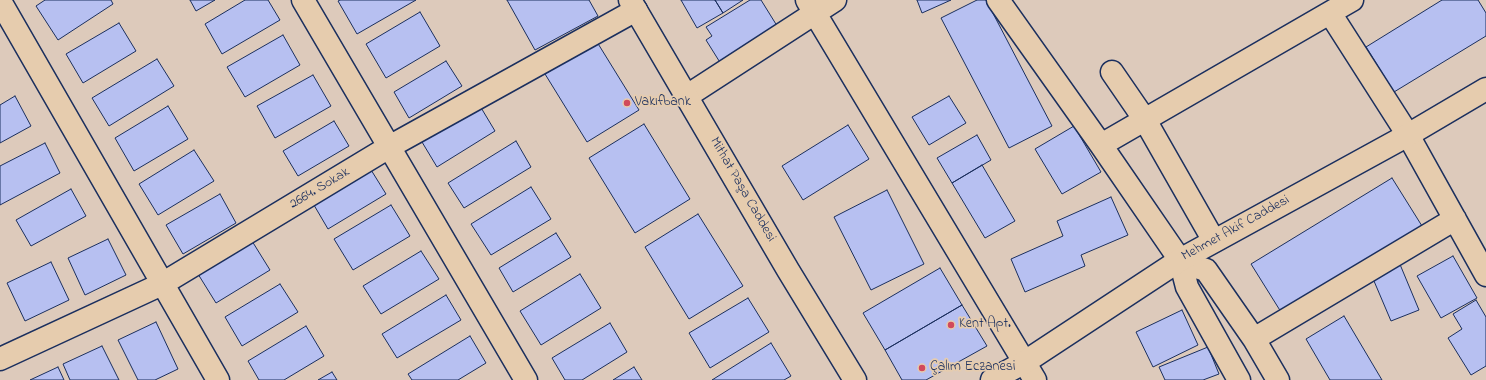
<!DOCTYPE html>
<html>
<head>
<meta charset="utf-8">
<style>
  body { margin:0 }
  canvas { display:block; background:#ddcabb }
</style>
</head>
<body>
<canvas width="1486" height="380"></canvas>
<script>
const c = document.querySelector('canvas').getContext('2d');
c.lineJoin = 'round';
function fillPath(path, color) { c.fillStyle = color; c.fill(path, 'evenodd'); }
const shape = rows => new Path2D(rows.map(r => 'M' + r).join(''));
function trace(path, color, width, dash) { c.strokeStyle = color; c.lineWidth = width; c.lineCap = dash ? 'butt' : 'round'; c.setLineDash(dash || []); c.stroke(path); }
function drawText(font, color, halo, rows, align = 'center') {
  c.font = font + ' "Indie Flower",sans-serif'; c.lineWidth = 3.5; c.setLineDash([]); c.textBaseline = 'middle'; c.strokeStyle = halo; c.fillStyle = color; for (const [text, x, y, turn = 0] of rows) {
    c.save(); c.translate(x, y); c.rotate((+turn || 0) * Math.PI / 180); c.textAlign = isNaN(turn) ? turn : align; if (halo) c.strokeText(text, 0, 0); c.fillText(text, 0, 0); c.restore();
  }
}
const building = shape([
  [45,0,111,0,113,4,58,40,36,6,45,0],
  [190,0,215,0,196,11,190,0],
  [245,0,268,0,280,20,222,54,205,24,245,0],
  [340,0,416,0,357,34,338,1,340,0],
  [507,0,589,0,598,16,535,50,507,0],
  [681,0,715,0,723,13,697,28,681,0],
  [715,0,743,0,723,13,715,0],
  [750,0,761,0,779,29,721,64,706,40,712,36,706,27,750,0],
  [917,0,951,0,922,13,917,0],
  [977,0,986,0,1052,126,1009,148,941,18,977,0],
  [1442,0,1478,0,1486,13,1486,36,1394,92,1366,47,1442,0],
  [420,12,440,46,386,78,366,44,420,12],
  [119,23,136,51,83,83,66,54,119,23],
  [283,35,300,65,245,97,227,67,283,35],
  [597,42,639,110,587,142,545,74,597,42],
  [157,59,174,86,109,126,92,98,157,59],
  [446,61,462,86,409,118,394,92,446,61],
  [313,75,331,106,275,138,257,106,313,75],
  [15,96,31,126,0,143,0,105,15,96],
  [949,96,966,123,929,145,912,117,949,96],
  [168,106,188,139,134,171,115,138,168,106],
  [480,106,495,131,437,167,422,142,480,106],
  [334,121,349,146,298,176,283,151,334,121],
  [644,124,690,199,635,233,589,158,644,124],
  [848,125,869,159,803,200,782,166,848,125],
  [1074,126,1101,172,1062,194,1035,149,1074,126],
  [977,135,991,160,952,183,937,158,977,135],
  [516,141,531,167,464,208,448,183,516,141],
  [45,143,60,173,0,205,0,166,45,143],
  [194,150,214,181,158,215,139,184,194,150],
  [368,165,386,194,328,229,311,200,368,165],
  [982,165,1015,221,985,238,952,183,982,165],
  [1392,178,1422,226,1281,312,1251,264,1392,178],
  [531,187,551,219,491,255,471,224,531,187],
  [71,189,86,216,31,246,16,220,71,189],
  [887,190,924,264,871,290,834,217,887,190],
  [220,194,236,223,183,254,166,225,220,194],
  [1111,197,1128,235,1081,255,1085,266,1025,292,1011,259,1063,236,1057,221,1111,197],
  [391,205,410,236,353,270,334,239,391,205],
  [698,214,743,286,689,319,645,247,698,214],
  [556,233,571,257,513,292,499,268,556,233],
  [108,239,126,275,85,295,68,258,108,239],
  [252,241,270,270,216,303,198,274,252,241],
  [421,251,439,279,381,314,363,286,421,251],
  [1453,256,1477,298,1441,318,1417,276,1453,256],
  [51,262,69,300,25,321,7,283,51,262],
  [1399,262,1419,310,1391,321,1371,274,1399,262],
  [940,268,962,305,885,350,863,313,940,268],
  [580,274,601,308,541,345,520,311,580,274],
  [280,284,298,312,242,346,225,317,280,284],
  [446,295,461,320,397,358,382,334,446,295],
  [748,298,769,332,710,368,689,333,748,298],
  [1476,300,1486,317,1486,366,1471,375,1448,338,1462,329,1453,314,1476,300],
  [962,305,987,346,926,380,902,380,885,350,962,305],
  [1182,310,1198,345,1153,367,1136,332,1182,310],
  [1344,316,1382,380,1330,380,1306,339,1344,316],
  [156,322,178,369,155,380,138,380,118,340,156,322],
  [610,323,627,352,582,380,565,380,552,358,610,323],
  [306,326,324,356,284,380,259,380,248,361,306,326],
  [470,336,486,363,458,380,412,380,408,374,470,336],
  [771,343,791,376,784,380,712,380,771,343],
  [102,346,119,380,70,380,63,364,102,346],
  [1208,347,1219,374,1203,380,1165,380,1159,367,1208,347],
  [58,367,64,380,30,380,58,367],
  [634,367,642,380,613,380,634,367],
  [332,372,337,380,318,380,332,372]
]);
const street = shape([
  [303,0,526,380],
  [807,0,1035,380],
  [998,0,1101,145,1180,260,1187,287,1239,380],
  [0,1,218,380],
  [1330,13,1408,135,1486,275],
  [1112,72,1145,120,1214,241],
  [687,96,835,0],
  [1101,145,1352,0],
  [1181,262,1206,270,1254,339,1278,380],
  [1254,339,1455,219],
  [0,359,162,284,389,147,636,10]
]);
const secondary = shape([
  [630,0,788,270,855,380],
  [992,380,1025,362,1180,260,1408,135,1486,89]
]);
const markers = [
  [627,103,4,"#d1495b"],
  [951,325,4,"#d1495b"],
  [922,368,4,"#d1495b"]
];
const poiNames = [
  ["Vakıfbank",635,103],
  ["Kent Apt.",959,325],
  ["Çalım Eczanesi",930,368]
];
const streetNames = [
  ["2664. Sokak",320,189,-31],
  ["Mithat Paşa Caddesi",742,190,60],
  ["Mehmet Akif Caddesi",1236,229,-29]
];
fillPath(building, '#b7c0f1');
trace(building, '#1b2f5e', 1);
trace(street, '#1b2f5e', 25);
trace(secondary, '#1b2f5e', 25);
trace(street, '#e6ccae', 22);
trace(secondary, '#e6ccae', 22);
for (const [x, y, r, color] of markers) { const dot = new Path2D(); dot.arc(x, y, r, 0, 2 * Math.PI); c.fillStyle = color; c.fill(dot); trace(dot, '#e6ccae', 1.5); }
drawText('14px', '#1b2f5e', '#e6ccae', poiNames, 'left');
drawText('14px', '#1b2f5e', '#e6ccae', streetNames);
</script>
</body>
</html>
